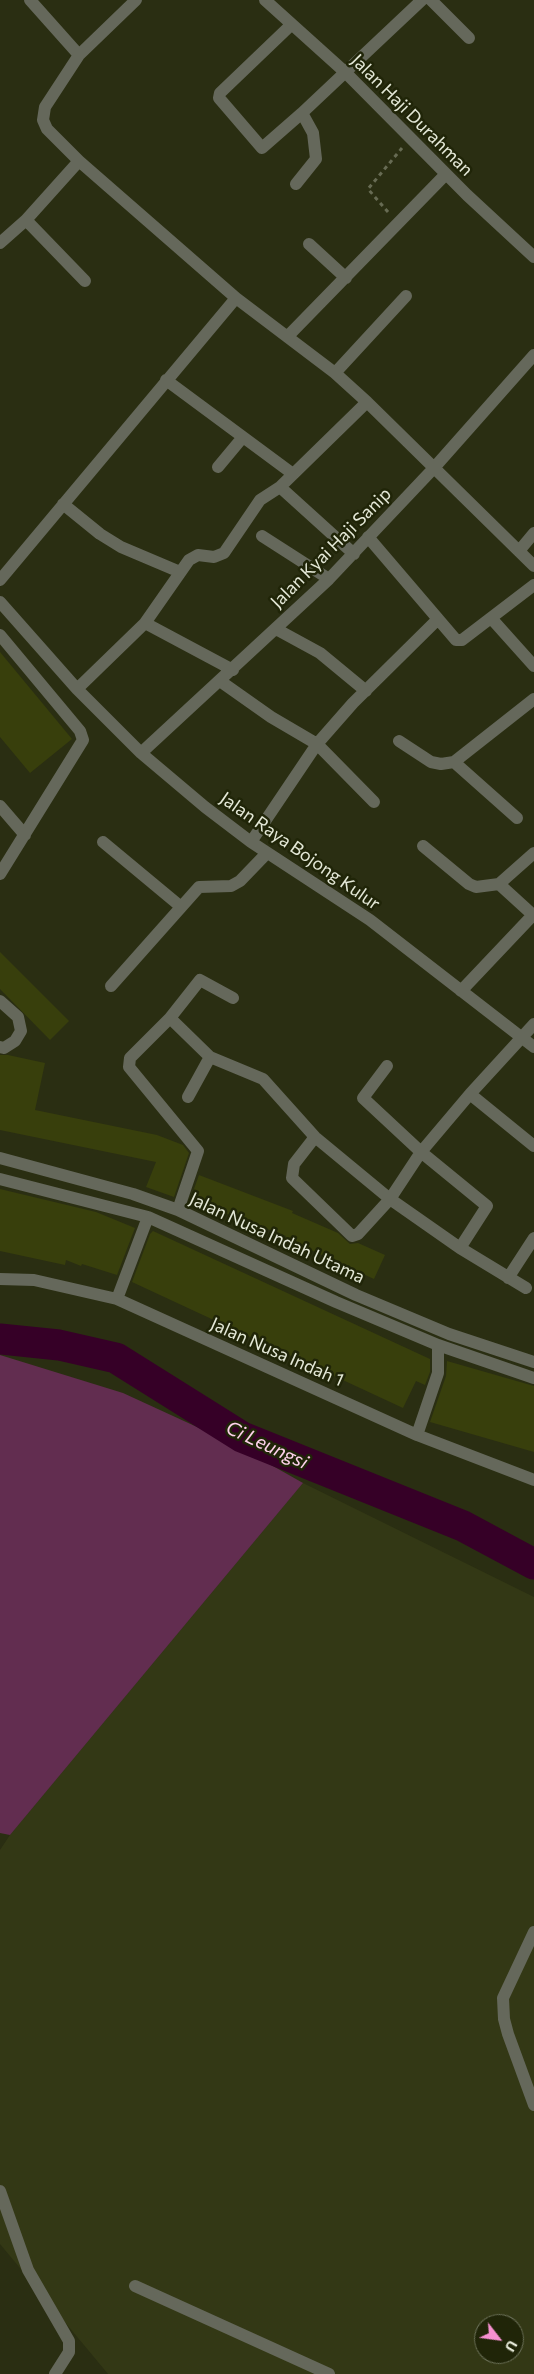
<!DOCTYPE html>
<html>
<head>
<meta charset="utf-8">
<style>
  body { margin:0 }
  #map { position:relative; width:534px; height:2374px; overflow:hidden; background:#2a2e12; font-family:Commissioner,sans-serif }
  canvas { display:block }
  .north { position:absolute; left:474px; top:2314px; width:50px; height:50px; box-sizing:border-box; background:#202508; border:1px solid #6e735b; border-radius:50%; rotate:120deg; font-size:14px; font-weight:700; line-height:20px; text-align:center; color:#e4e8d7 }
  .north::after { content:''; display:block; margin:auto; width:18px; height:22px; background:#f690d0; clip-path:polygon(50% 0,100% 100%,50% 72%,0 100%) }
</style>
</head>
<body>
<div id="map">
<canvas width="534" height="2374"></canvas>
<div class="north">U</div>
</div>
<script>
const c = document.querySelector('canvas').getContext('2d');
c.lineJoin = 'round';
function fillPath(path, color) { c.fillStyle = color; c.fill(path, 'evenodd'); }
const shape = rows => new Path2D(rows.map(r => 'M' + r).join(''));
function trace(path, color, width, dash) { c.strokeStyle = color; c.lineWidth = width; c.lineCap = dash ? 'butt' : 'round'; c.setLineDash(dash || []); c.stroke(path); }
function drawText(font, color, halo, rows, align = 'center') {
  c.font = font + ' Commissioner,sans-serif'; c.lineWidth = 5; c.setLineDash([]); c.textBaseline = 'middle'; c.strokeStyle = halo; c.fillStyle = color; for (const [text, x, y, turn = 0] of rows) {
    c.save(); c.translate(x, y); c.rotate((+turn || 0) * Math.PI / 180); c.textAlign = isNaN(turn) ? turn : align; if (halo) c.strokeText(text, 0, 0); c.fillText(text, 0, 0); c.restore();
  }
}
const built = shape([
  [303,1483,534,1597,534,2374,108,2374,0,2244,0,1850,10,1835],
  [484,2324,514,2324,514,2354,484,2354]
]);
const green = shape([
  [0,1355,123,1393,234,1444,303,1483,10,1835,0,1833]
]);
const river = shape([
  [0,1339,59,1345,116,1358,242,1437,463,1526,534,1564]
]);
const building = shape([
  [0,652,72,739,30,773,0,737],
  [0,952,69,1021,50,1040,0,989],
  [0,1055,8,1055,45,1063,35,1110,157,1135,183,1145,189,1153,174,1197,146,1187,156,1162,0,1130],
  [199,1175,293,1211,292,1213,338,1233,350,1244,358,1243,385,1255,374,1279,285,1238,286,1236,190,1200],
  [0,1189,96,1212,135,1228,117,1275,82,1264,81,1266,66,1260,65,1265,0,1251],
  [153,1231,430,1359,430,1372,425,1385,416,1381,403,1408,132,1282,150,1234],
  [447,1361,534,1386,534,1452,430,1422,446,1376]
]);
const path = shape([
  [388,212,368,189,402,148]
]);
const minor = shape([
  [30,0,79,55],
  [265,0,346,73,467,195,534,257],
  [431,0,469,38],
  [291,25,220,93,219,98,262,148,302,113],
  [79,161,236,298],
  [296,184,316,159,313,133,302,113,422,0],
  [26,220,85,281],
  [0,243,26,220,79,161,47,129,43,120,45,107,79,55,136,0],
  [309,244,346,278],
  [288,336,446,174],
  [335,373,406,296],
  [166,380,293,474],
  [218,467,243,437],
  [280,487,354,554],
  [63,504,100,534,121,547,180,572],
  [262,536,329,579],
  [368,537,456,640,462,640,534,585],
  [519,551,534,533],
  [0,580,236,298,335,373,367,402,534,566],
  [0,602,77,689,141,753,205,807,251,842,370,920,534,1047],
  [491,618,534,666],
  [276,629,320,653,366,691],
  [0,635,80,731,83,740,0,874],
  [233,670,145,623,189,560,198,555,214,557,224,553,260,500,280,487,367,402],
  [220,681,271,717,317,744,374,802],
  [77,689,145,623],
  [399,741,431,762,441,764,454,762],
  [141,753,329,579,433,469,534,355],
  [0,806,25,835],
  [517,818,454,762,534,699],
  [103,842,180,906],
  [251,842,317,744,353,703,437,620],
  [423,846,469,884,476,887,499,884,534,853],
  [499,884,533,915,534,914],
  [111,986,199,887,231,886,240,881,267,853],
  [461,991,533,915],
  [0,1001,18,1017,21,1031,15,1041,4,1048,0,1047],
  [170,1018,200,980,233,998],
  [387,1066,363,1098,421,1152,487,1206,460,1248],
  [470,1094,534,1146],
  [188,1097,210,1057],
  [315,1137,294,1164,292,1178,352,1236,358,1234,390,1199,421,1152,470,1094,534,1024],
  [0,1158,133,1194,178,1210,356,1295,449,1334,534,1362],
  [0,1179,148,1217,336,1302,438,1345,534,1378],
  [178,1210,198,1151,129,1067,130,1058,170,1018,210,1057,263,1079,315,1137,390,1199,460,1248,526,1288],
  [508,1278,534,1238],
  [0,1279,34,1280,117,1299,417,1435,534,1480],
  [117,1299,148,1217],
  [417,1435,438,1373,438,1345],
  [534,1932,503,1998,504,2019,508,2034,534,2105],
  [0,2191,28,2270,69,2341,69,2352,55,2374],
  [135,2286,329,2374]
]);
const streetNames = [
  ["Jalan Haji Durahman",412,115,45],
  ["Jalan Kyai Haji Sanip",331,548,-45],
  ["Jalan Raya Bojong Kulur",300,851,35],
  ["Jalan Nusa Indah Utama",277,1238,25],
  ["Jalan Nusa Indah 1",277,1352,24]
];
const waterNames = [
  ["Ci Leungsi",267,1445,25]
];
fillPath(built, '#333815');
fillPath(green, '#622d50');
trace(river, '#360027', 31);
fillPath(building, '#383f0c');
trace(path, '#676b53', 3, [4, 4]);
trace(minor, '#65685b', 12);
drawText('18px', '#e4e8d7', '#202508', streetNames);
drawText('italic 19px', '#ffd2ec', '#202508', waterNames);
</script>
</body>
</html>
